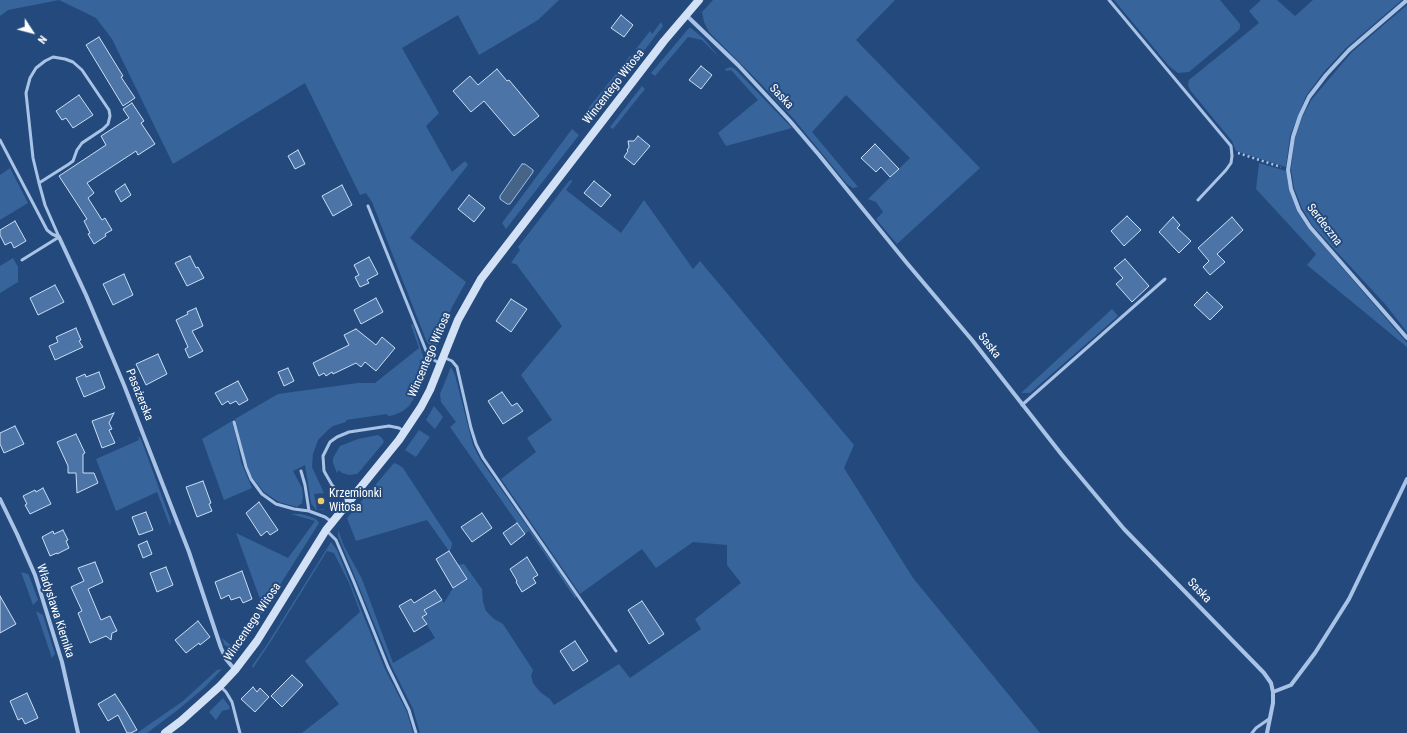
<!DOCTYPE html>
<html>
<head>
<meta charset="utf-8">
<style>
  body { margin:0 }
  #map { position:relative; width:1407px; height:733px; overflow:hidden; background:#244a7d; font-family:"Roboto Condensed",sans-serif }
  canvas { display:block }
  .north { position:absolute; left:12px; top:12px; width:40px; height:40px; -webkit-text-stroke:3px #244a7d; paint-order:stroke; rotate:126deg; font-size:11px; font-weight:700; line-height:16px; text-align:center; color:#fff }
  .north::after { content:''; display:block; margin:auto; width:14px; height:18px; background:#fff; clip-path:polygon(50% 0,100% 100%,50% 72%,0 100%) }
</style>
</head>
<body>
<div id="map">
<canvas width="1407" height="733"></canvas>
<div class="north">N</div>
</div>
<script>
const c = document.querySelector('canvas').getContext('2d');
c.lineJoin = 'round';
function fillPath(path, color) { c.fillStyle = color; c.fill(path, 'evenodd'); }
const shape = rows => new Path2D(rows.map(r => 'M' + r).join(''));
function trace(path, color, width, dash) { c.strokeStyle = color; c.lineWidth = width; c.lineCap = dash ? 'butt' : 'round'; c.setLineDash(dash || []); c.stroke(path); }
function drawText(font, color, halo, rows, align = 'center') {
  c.font = font + ' "Roboto Condensed",sans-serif'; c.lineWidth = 4; c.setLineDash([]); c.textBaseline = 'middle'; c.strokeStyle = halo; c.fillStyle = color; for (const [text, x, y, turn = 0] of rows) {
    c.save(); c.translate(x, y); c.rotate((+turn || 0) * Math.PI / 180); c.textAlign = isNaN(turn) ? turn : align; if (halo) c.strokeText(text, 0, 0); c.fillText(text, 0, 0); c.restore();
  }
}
const green = shape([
  [0,0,559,0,538,20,479,55,458,15,402,48,439,113,426,126,452,172,465,161,468,165,410,238,466,282,452,307,434,353,426,340,372,202,366,193,360,195,305,83,173,164,112,39,96,18,59,0,8,10,0,16],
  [713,0,895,0,856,40,980,168,897,244,876,219,883,212,876,202,868,199,910,158,846,95,812,132,858,187,853,188,847,184,793,118,761,84,709,32,704,22,702,12],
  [1114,0,1220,0,1240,24,1240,27,1239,30,1189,72,1178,73,1169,66],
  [1261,0,1277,0,1295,16,1313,0,1402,0,1346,48,1323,73,1306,96,1290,136,1286,167,1236,151,1232,141,1190,90,1188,85,1189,80,1259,23,1249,11],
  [1407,5,1407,332,1385,304,1312,225,1302,208,1294,188,1291,169,1295,138,1302,117,1312,99,1352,52],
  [661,22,663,26,643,52,636,49,650,31,652,34],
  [689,28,691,28,704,39,720,58,702,40,688,37,655,76,651,73],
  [630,56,635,61,588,122,580,119],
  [731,67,735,69,792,128,726,146,718,133,758,100,731,70,726,71,725,69],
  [642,86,645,89,613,129,610,127],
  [572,129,579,135,506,229,502,223],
  [1259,163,1286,171,1289,189,1297,211,1308,228,1378,309,1407,343,1407,347,1307,265,1316,254,1256,189],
  [10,168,28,203,0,220,0,175],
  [573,180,566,190,621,233,644,200,693,269,700,261,854,445,844,468,913,578,1040,733,420,733,413,709,391,665,346,555,338,536,338,530,344,546,362,579,393,663,435,638,422,617,427,614,424,610,442,600,444,603,453,588,467,579,458,565,464,564,482,589,483,602,486,611,494,619,503,624,533,670,531,676,533,683,540,692,550,699,554,705,619,664,630,678,701,629,695,619,741,583,727,565,727,545,693,542,656,568,642,549,580,594,501,479,536,452,527,438,552,420,521,375,562,326,516,264,511,263,520,250,518,247,569,181],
  [13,258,18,267,18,282,0,293,0,266],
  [1112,309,1118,316,1030,393,1021,393],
  [413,324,425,362,429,367,416,395,409,406,403,411,394,415,388,416,387,414,346,420,346,422,333,426,328,430,318,440,313,454,312,467,324,493,314,494,317,510,324,509,324,510,316,510,311,503,305,465,293,471,302,488,303,497,302,503,297,507,279,502,264,492,251,476,247,466,235,419,278,394,358,383,375,383,419,348,411,325],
  [451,367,455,375,473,445,480,459,577,597,575,598,529,531,525,534,450,427,456,422,441,402,440,394],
  [434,406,443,417,435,429,426,420],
  [232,421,236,437,241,462,252,488,224,500,202,439],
  [419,430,430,437,416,457,405,450],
  [378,435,382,438,384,442,360,471,357,474,349,475,342,473,339,470,337,473,333,463,333,458,340,446,358,439],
  [138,436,141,439,171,521,170,526,157,492,116,511,96,459,139,440],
  [394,463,399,465,403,468,452,543,451,549,449,551,427,520,356,541,347,518],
  [291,514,301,514,311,517,316,519,319,523,244,642,235,653,232,652,224,644,222,638,234,648,258,609,260,599,236,533,288,558,315,521],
  [331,542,337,550,385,669,407,712,413,733,302,733,339,704,305,661,360,612,350,585,334,553,327,551,273,638,253,668,252,666,268,643],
  [21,572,28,574,30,578,38,600,33,605],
  [54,601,57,611,68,643,61,641,49,605],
  [36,611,43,615,55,654,52,658],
  [222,669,205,687,179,709,147,733,137,733,183,701,217,670],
  [223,698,229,706,230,709,222,711,216,720,209,712]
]);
const water = shape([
  [522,164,525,164,533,170,533,172,510,204,507,204,500,199,500,196,522,164]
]);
const building = shape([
  [621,15,633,25,624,37,611,28,621,15],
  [99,37,123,76,121,77,135,98,123,106,86,45,99,37],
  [701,66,712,75,701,89,689,80,701,66],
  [497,69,507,81,509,80,539,116,514,136,484,101,471,112,453,91,470,76,478,85,497,69],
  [79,95,93,115,73,128,66,118,62,120,56,111,79,95],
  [132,103,144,121,141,123,155,144,138,155,136,151,87,183,94,193,88,198,102,220,105,218,112,230,105,234,106,236,94,244,88,234,90,233,84,221,87,219,59,176,106,145,101,136,129,118,123,109,132,103],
  [638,136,650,146,634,165,624,157,628,151,627,150,629,147,628,141,634,141,638,136],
  [875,144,899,169,890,177,881,167,876,172,861,158,875,144],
  [298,150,305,164,295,169,288,156,298,150],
  [594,181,611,195,601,207,584,193,594,181],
  [125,184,131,195,121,202,115,191,125,184],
  [342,185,352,205,333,216,322,196,342,185],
  [469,195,485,208,474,222,458,209,469,195],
  [1127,216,1141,230,1124,246,1111,231,1127,216],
  [1173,217,1180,225,1177,228,1191,241,1179,253,1159,232,1173,217],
  [1232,217,1243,230,1217,254,1225,262,1210,275,1203,267,1209,261,1198,248,1232,217],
  [15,221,26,241,14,248,11,242,5,245,0,235,0,230,15,221],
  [190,256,196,268,198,267,204,278,187,286,175,263,190,256],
  [369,257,378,274,367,280,369,283,360,287,355,277,359,275,354,265,369,257],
  [1125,259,1149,286,1132,302,1116,284,1123,278,1114,268,1125,259],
  [124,274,133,295,113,305,103,284,124,274],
  [55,285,64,302,38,315,30,298,55,285],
  [1207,292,1223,307,1210,320,1194,305,1207,292],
  [376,298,383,312,361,324,354,310,376,298],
  [511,299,527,309,511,332,496,321,511,299],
  [196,308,203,326,192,331,203,351,189,358,185,349,188,347,176,320,188,314,187,312,196,308],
  [76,328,81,340,79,341,83,347,55,360,49,346,58,342,56,337,76,328],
  [356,329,376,345,382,337,395,348,376,371,365,362,361,367,356,363,333,374,332,372,326,376,324,373,319,376,313,363,349,345,344,335,356,329],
  [158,354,167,374,146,385,136,364,158,354],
  [288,368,294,381,284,386,278,372,288,368],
  [99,372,105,388,84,397,76,378,85,374,86,377,99,372],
  [238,381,248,400,239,405,236,401,230,404,228,401,222,405,215,393,238,381],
  [502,392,512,406,517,403,523,411,503,424,488,401,502,392],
  [114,413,109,423,112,429,109,430,115,443,102,448,92,421,114,413],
  [15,426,24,444,4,453,0,444,0,433,15,426],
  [76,434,85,453,83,454,83,473,94,473,98,483,77,493,76,473,68,473,68,466,57,442,76,434],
  [203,481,211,503,209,504,212,511,197,517,186,487,203,481],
  [43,488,51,504,30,514,25,505,27,504,23,496,35,490,36,492,43,488],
  [259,502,278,530,270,535,267,531,261,536,246,513,259,502],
  [146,512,153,530,139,535,132,517,146,512],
  [482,513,492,528,472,542,461,527,482,513],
  [517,523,525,534,511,545,503,533,517,523],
  [63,530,68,540,66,541,69,548,57,554,57,553,50,556,42,537,53,531,54,534,63,530],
  [147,541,152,554,143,558,138,545,147,541],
  [449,551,467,579,453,588,436,559,449,551],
  [527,557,538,575,533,578,536,583,522,592,516,582,517,581,510,569,527,557],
  [95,562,103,582,88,589,101,620,110,616,117,631,112,633,111,640,106,636,90,643,78,613,82,611,71,587,84,581,78,568,95,562],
  [166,567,173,585,157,592,150,573,166,567],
  [242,571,252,599,243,603,240,597,231,600,229,595,221,599,215,582,242,571],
  [435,590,442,600,424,610,427,614,422,617,427,624,414,632,399,606,411,599,414,603,435,590],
  [0,596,16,624,0,633,0,596],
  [642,601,664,634,649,644,628,610,642,601],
  [198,621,210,637,200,645,199,643,186,653,175,640,198,621],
  [575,641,588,661,573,671,560,651,575,641],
  [292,675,303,685,282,707,271,696,292,675],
  [253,687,257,692,260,688,269,697,255,712,241,699,253,687],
  [27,693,38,718,25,724,22,718,18,720,10,701,27,693],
  [115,694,126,711,137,730,131,733,127,733,118,715,108,721,98,704,115,694]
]);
const path = shape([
  [1238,153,1281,167]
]);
const lane = shape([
  [1109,0,1231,146,1232,156,1231,163,1226,170,1198,200],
  [0,140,47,230,52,234,59,237],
  [39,183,69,164,73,161,77,150,82,143,103,129,108,124,110,116,109,110,82,70,73,62,65,59,53,57,45,61,36,68,30,78,26,93,33,158,39,183,45,205,59,237],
  [368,206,427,353,429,357,439,363],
  [22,260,59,237],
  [443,357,452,361,457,367,471,428,476,444,483,458,616,651],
  [1022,405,1165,279],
  [234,422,246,467,251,479,262,494,276,504,294,509,309,511,325,517,332,522],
  [301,471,305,485,309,511],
  [348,501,332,485,324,471,323,456,330,442,337,437,349,432,389,426,399,428,404,431],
  [327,531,336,540,354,582,388,667,409,710,416,733],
  [220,686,226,692,232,702,240,733],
  [1252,733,1256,728,1269,719]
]);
const street = shape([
  [1407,0,1349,50,1326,75,1309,97,1300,116,1293,137,1288,170,1291,189,1299,210,1310,227,1407,338],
  [686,15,738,65,790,121,819,155,906,262,972,340,1062,455,1124,529,1264,673,1271,683,1273,692,1273,703,1267,733],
  [59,237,86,295,124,385,189,552,221,648,226,659,235,670],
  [0,499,17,534,35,575,41,594,62,662,78,733],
  [1273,692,1291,685,1315,653,1349,599,1407,479]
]);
const secondary = shape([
  [165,733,181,721,220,686,235,670,257,641,326,530,399,440,421,407,430,390,458,320,481,279,664,41,699,0]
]);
const markers = [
  [321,501,4,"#f0cb6b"]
];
const streetNames = [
  ["Wincentego Witosa",614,87,-52],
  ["Saska",781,97,47],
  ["Serdeczna",1324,225,52],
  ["Saska",989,346,52],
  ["Wincentego Witosa",430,355,-67],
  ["Pasażerska",139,395,68],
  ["Saska",1199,591,46],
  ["Władysława Kiernika",55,611,72],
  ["Wincentego Witosa",253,622,-56]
];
const poiNames = [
  ["Krzemionki",329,494],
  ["Witosa",329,508]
];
fillPath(green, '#37649b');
fillPath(water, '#466388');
trace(water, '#9cbee6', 1);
fillPath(building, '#4c74a6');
trace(building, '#cbdef4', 1);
trace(path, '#a8c3e6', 2.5, [2, 3]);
trace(lane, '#a8c3e6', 3);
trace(street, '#a8c3e6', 4);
trace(secondary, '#d2e1f5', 8);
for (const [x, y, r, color] of markers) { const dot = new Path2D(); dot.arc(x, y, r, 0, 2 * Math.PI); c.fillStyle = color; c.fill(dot); trace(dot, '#244a7d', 1.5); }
drawText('12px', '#fff', '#244a7d', streetNames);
drawText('12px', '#fff', '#244a7d', poiNames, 'left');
</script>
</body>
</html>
